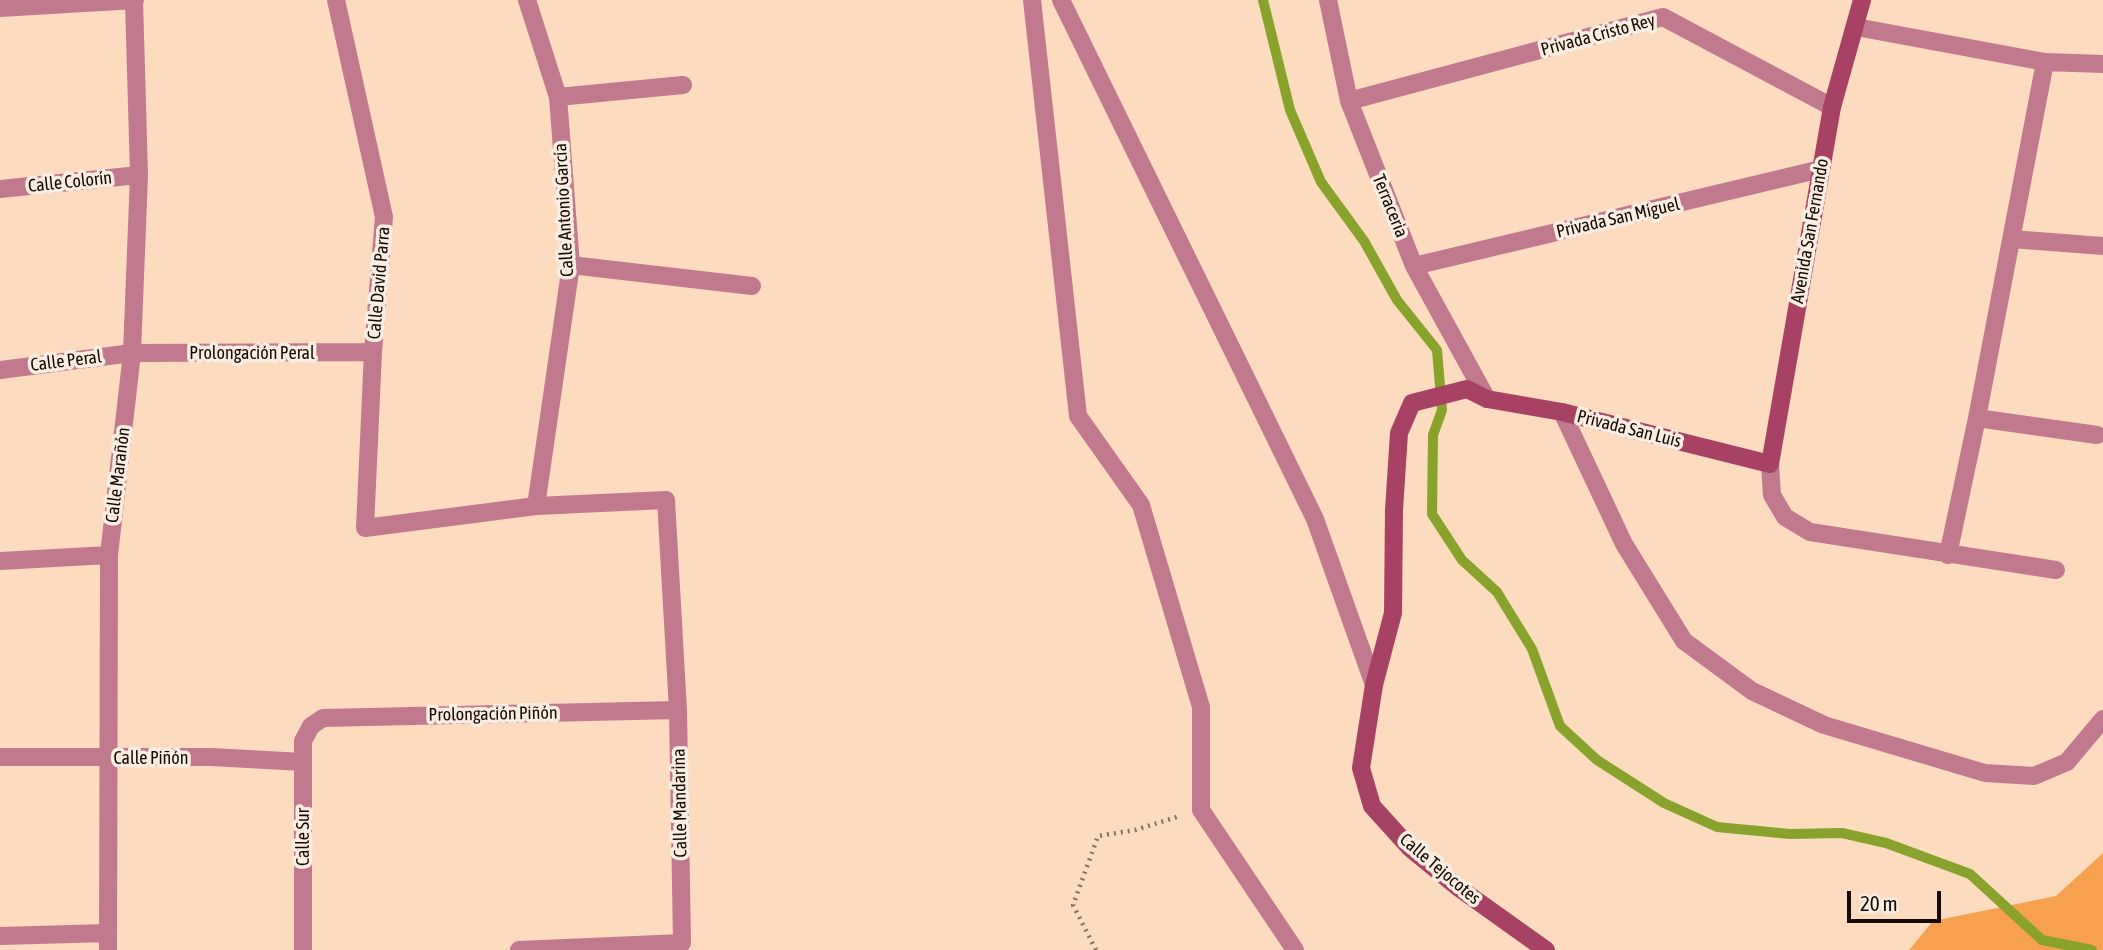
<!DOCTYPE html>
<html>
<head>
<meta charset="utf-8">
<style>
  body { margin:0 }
  #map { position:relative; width:2103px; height:950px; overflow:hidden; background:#fddbbf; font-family:"Asap Condensed",sans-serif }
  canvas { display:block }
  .scale { position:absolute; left:1847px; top:891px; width:94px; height:32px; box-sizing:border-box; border:4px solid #150a03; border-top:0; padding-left:9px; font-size:21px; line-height:24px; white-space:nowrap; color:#150a03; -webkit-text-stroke:5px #faede1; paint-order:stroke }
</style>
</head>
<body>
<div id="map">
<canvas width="2103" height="950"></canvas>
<div class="scale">20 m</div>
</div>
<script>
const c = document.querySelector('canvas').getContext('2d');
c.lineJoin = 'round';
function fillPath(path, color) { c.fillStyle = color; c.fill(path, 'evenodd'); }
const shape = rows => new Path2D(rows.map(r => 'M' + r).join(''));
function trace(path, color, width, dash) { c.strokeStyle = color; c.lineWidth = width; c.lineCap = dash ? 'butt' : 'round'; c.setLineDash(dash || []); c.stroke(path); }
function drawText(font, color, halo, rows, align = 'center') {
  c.font = font + ' "Asap Condensed",sans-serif'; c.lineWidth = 7; c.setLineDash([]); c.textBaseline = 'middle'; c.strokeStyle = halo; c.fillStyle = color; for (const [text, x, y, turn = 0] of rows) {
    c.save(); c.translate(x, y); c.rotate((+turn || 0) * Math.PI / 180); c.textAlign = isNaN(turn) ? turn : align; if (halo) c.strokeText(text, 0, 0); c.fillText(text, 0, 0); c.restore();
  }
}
const green = shape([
  [2103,853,2103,950,1909,950,1933,921,2056,896]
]);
const stream = shape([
  [1263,0,1290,110,1321,182,1364,241,1397,300,1437,350,1442,410,1433,435,1432,514,1462,560,1497,592,1532,649,1560,726,1597,760,1664,803,1717,827,1790,834,1842,833,1886,843,1970,874,2042,940,2092,950]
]);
const path = shape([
  [1096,950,1073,905,1098,836,1135,830,1177,817]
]);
const street = shape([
  [336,0,384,217,373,352,365,528,536,506,666,500,678,710,682,943,519,950],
  [527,0,558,97,571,265,536,506],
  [1032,0,1078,416,1141,505,1201,707,1201,810,1295,950],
  [1061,0,1315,519,1374,685],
  [1328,0,1349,101,1414,266,1487,399],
  [0,8,135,0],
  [1856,27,2045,62,2103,64],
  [558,97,683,85],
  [1349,101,1663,17,1832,107],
  [0,189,139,175],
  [2012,239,2103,246],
  [571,265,752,286],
  [1414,266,1821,169],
  [0,370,132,353,373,352],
  [1562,412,1624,544,1684,641,1752,691,1824,725,1985,773,2034,776,2067,762,2103,719],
  [1977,418,2097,435],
  [1770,464,1772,495,1785,517,1810,532,2056,570],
  [1948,555,1977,418,2045,62],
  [0,561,109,555],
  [0,757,211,757,303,762],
  [0,936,108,933],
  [108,950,109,555,132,353,139,175,134,0],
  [303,950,303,741,311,726,323,718,678,710]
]);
const secondary = shape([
  [1546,950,1459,888,1410,848,1372,806,1361,768,1374,685,1393,613,1394,510,1399,433,1412,403,1467,389,1487,399,1562,412,1770,464,1832,107,1862,0]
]);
const streetNames = [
  ["Privada Cristo Rey",1598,35,-15],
  ["Calle Colorín",70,182,-6],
  ["Terraceria",1390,206,68],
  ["Calle Antonio García",564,210,-93],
  ["Privada San Miguel",1618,218,-13],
  ["Avenida San Fernando",1810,231,-80],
  ["Calle David Parra",379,283,-85],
  ["Prolongación Peral",252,353],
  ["Calle Peral",66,361,-7],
  ["Privada San Luis",1629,429,14],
  ["Calle Marañón",118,475,-83],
  ["Prolongación Piñón",493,714,-1],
  ["Calle Piñón",151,758],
  ["Calle Mandarina",680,803,-91],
  ["Calle Sur",303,837,-90],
  ["Calle Tejocotes",1440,869,40]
];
fillPath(green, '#f7a04e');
trace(stream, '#88a22b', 10);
trace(path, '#887160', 4.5, [2, 5]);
trace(street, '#c0798d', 18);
trace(secondary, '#a84265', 18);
drawText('18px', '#150a03', '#faede1', streetNames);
</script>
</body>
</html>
